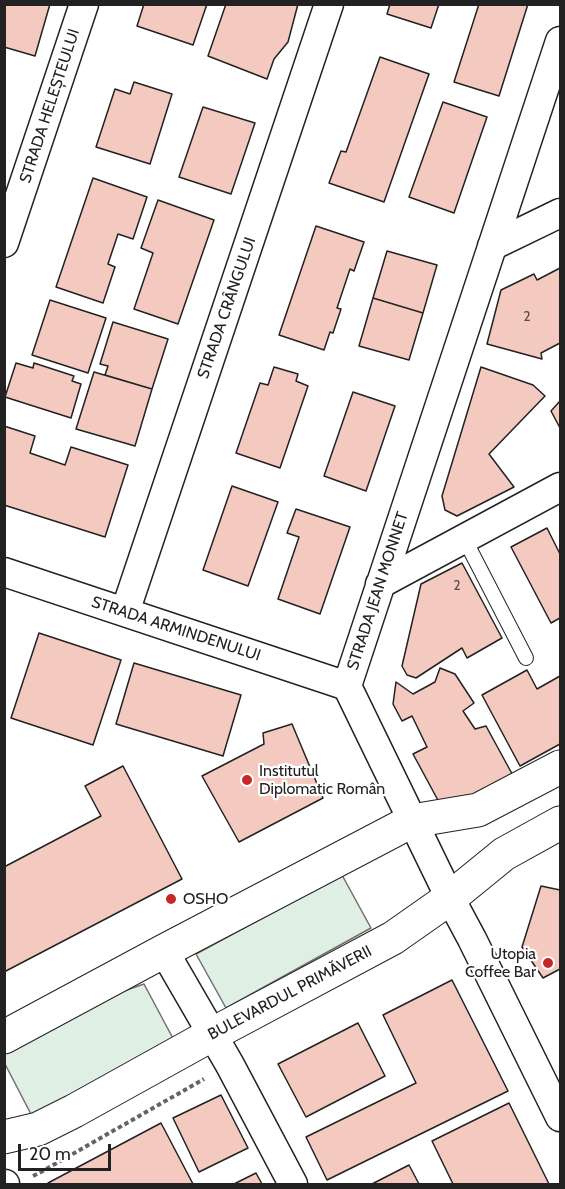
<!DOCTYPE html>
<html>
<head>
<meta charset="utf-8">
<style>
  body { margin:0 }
  #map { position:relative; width:565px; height:1189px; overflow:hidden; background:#fff; font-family:Cabin,sans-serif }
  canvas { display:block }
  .frame { position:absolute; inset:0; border:6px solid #222; pointer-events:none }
  .scale { position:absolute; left:18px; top:1144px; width:93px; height:27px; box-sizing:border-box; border:3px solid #222; border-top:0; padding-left:8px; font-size:18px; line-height:21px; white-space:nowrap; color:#222; -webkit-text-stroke:4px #fff; paint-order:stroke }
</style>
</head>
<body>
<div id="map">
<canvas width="565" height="1189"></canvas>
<div class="frame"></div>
<div class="scale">20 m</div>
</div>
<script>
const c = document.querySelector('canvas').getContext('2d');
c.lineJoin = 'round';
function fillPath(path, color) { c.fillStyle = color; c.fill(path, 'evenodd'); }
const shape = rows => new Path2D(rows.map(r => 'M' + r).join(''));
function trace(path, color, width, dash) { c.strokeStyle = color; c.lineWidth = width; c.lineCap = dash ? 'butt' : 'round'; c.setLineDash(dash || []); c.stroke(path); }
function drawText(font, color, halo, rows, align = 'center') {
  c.font = font + ' Cabin,sans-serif'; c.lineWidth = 4.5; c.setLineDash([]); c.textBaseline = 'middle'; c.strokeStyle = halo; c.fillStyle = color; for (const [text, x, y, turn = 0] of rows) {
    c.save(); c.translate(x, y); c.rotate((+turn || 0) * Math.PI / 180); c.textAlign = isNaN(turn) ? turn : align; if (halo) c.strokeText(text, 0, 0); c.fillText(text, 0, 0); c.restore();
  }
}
const green = shape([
  [342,875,371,928,226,1008,196,954,342,875],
  [144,984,176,1044,33,1118,5,1064,4,1033,144,984]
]);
const building = shape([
  [4,4,50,4,35,56,4,47,4,4],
  [144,4,207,4,193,45,137,26,144,4],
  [226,4,298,4,288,42,274,59,267,79,208,56,226,4],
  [390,4,439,4,431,28,387,14,390,4],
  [479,4,528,4,499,96,454,82,479,4],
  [380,57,429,74,384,202,329,183,341,151,346,152,380,57],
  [134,82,172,94,150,164,96,147,115,89,130,94,134,82],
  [443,102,487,117,454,213,409,197,443,102],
  [203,107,255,123,231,194,179,177,203,107],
  [93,178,147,197,133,239,118,234,108,264,115,267,103,303,56,287,93,178],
  [158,200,214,220,178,324,134,309,153,253,141,248,158,200],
  [316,226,364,242,354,271,350,269,337,308,341,309,333,333,330,332,324,350,279,335,316,226],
  [387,251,437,265,423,313,373,298,387,251],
  [560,268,560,343,541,353,542,359,487,344,501,290,534,274,537,280,560,268],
  [373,298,423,313,409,360,359,346,373,298],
  [50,300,106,318,88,373,32,355,50,300],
  [113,322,168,339,152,389,105,375,108,366,100,364,113,322],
  [16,363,33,368,34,363,74,376,72,381,81,384,71,418,5,397,16,363],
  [274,367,298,374,296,381,308,386,280,468,236,453,260,383,268,385,274,367],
  [481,367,533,385,545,396,489,454,514,487,457,516,445,510,442,496,481,367],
  [94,372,152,389,135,446,76,429,94,372],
  [353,392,395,406,366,491,324,476,353,392],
  [560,401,560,428,551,411,560,401],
  [4,426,35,436,30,453,65,465,71,447,128,465,105,537,4,505,4,426],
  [232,486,278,502,248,586,203,570,232,486],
  [296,509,350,527,320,614,278,599,299,537,287,533,296,509],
  [547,528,560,554,560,618,551,623,511,547,547,528],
  [462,563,502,638,467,658,462,648,416,678,407,675,402,666,421,584,462,563],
  [39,633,121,660,93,745,11,718,39,633],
  [134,663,241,695,223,756,116,724,134,663],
  [440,668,455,674,474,703,463,711,475,729,486,726,516,781,464,808,440,804,413,754,427,747,412,716,402,721,393,704,396,682,413,694,435,682,440,668],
  [527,670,537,689,560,676,560,744,520,766,482,695,527,670],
  [292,724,323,798,239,842,202,776,264,744,263,733,292,724],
  [123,766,182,879,4,972,4,867,101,816,85,786,123,766],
  [541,886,560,890,560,969,543,978,522,947,541,886],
  [452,980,508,1091,327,1180,306,1137,416,1083,383,1015,452,980],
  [358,1023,385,1076,306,1117,278,1064,358,1023],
  [221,1095,248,1148,199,1172,173,1118,221,1095],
  [509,1103,549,1184,453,1184,432,1141,509,1103],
  [161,1123,193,1184,49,1184,48,1183,161,1123],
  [409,1165,419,1184,372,1184,409,1165],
  [256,1173,262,1184,234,1184,256,1173]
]);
const path = shape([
  [33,1176,41,1172,204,1079]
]);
const lane = shape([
  [464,538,526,658]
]);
const street = shape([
  [560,41,347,686,450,898,472,939,560,1117],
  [4,243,84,4],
  [492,246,560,213],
  [4,572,347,686],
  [380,584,560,487],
  [125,612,329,4],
  [164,951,230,1065,293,1184],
  [4,1184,5,1184]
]);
const secondary = shape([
  [4,1037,164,951,412,821,478,810,560,767],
  [4,1137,38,1129,74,1111,211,1035,393,938,450,898,504,854,560,823]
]);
const markers = [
  [247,780,6,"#c62828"],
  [171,899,6,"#c62828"],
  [548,963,6,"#c62828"]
];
const numberNames = [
  ["2",527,317],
  ["2",457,586]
];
const streetNames = [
  ["STRADA HELEȘTEULUI",50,106,-72],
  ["STRADA CRÂNGULUI",227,308,-71],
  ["STRADA JEAN MONNET",378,591,-72],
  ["STRADA ARMINDENULUI",176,629,18],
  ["BULEVARDUL PRIMĂVERII",290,993,-28]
];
const poiNames = [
  ["Institutul",259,771],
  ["Diplomatic Român",259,789],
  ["OSHO",183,899],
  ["Utopia",536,954,"right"],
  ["Coffee Bar",536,972,"right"]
];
fillPath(green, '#e0efe3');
trace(green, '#6f6f6f', 1.5);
fillPath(building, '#f3c9c0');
trace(building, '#222', 1.5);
trace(lane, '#222', 16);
trace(street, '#222', 31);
trace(secondary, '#222', 35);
trace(path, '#646464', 4, [4.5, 3]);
trace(lane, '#fff', 14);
trace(street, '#fff', 28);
trace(secondary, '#fff', 33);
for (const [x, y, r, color] of markers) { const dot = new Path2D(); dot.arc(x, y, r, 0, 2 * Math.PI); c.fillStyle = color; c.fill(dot); trace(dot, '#fff', 2); }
drawText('14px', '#564c4a', null, numberNames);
drawText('16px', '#222', '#fff', streetNames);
drawText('16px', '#222', '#fff', poiNames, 'left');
</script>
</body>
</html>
